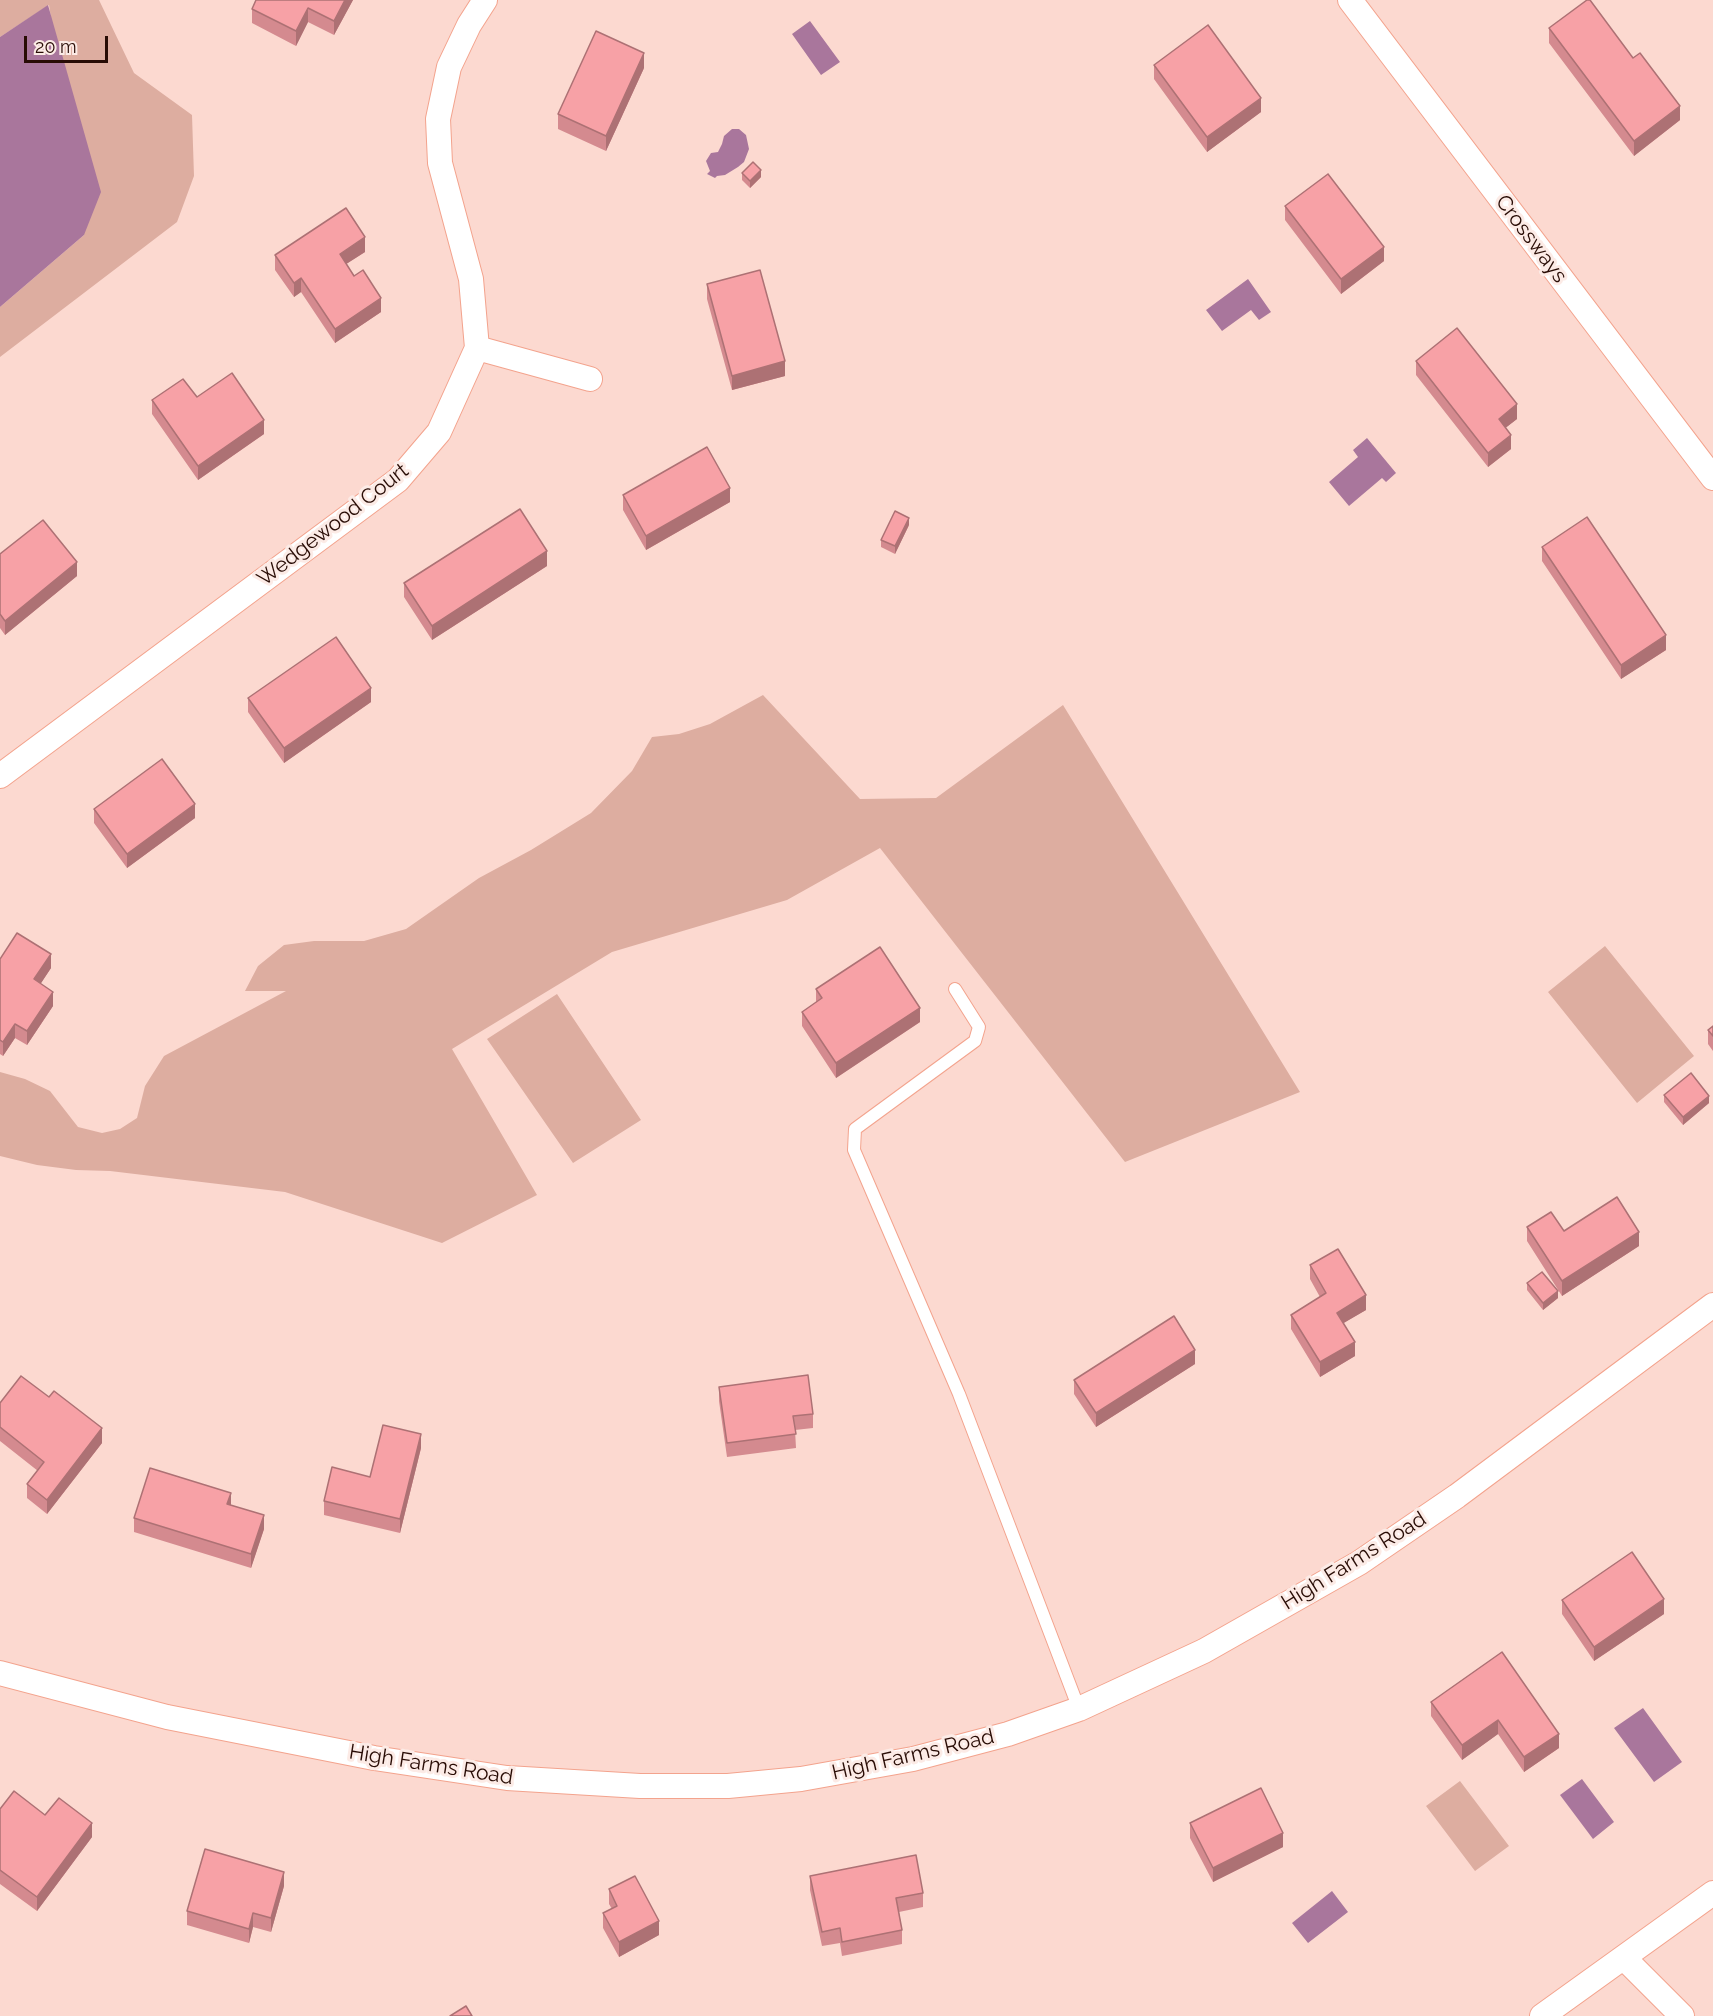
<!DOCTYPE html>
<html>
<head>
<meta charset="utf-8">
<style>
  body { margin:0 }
  #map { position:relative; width:1713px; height:2016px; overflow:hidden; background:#fcd9d0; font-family:Raleway,sans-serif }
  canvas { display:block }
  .scale { position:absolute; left:24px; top:36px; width:84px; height:27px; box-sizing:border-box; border:3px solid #280c05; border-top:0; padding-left:8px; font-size:18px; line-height:21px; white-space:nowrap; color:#280c05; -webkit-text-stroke:4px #fcebe6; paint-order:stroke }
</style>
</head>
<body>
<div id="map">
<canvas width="1713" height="2016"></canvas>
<div class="scale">20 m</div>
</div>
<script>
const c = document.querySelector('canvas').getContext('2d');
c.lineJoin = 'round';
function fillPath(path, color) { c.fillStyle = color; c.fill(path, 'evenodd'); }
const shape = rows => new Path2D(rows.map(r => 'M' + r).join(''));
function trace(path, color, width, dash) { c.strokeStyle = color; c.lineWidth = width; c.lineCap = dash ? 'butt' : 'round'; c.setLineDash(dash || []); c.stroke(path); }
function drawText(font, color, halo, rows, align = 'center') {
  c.font = font + ' Raleway,sans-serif'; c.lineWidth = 6; c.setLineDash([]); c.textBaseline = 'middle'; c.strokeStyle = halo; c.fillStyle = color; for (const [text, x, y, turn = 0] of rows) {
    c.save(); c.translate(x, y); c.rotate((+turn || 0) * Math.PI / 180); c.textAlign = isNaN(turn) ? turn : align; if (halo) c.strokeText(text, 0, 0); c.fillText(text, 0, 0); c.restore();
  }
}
const green = shape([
  [0,0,99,0,134,73,192,115,194,176,177,222,0,357,0,307,84,235,49,5,0,37],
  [763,695,860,799,936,798,1063,705,1300,1092,1125,1162,880,848,787,900,612,952,452,1049,537,1195,442,1243,285,1192,110,1171,76,1170,37,1165,0,1156,0,1072,25,1079,50,1091,78,1127,102,1133,120,1129,137,1118,145,1086,164,1056,286,991,245,991,258,966,284,945,314,941,364,941,406,929,479,878,531,850,591,813,632,771,652,737,679,734,710,724],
  [1605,946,1694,1056,1637,1103,1548,992],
  [557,994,641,1120,573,1163,487,1039],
  [1460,1781,1509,1846,1475,1871,1426,1806]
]);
const water = shape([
  [48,5,101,192,84,235,0,307,0,37],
  [810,21,840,62,821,75,792,34],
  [732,129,739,129,746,135,749,149,744,162,738,167,725,175,717,176,715,178,707,174,710,171,706,161,711,153,718,152,722,144,724,136],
  [1248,279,1271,312,1259,320,1251,310,1222,331,1206,310],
  [1367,438,1396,473,1386,482,1382,478,1349,506,1329,482,1358,457,1353,450],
  [1643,1708,1682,1762,1654,1782,1614,1728],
  [1582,1779,1614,1822,1593,1839,1560,1795],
  [1332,1891,1348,1912,1308,1943,1292,1923]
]);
const lane = shape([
  [955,989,979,1027,975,1041,855,1129,854,1150,959,1394,1079,1709]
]);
const street = shape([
  [1350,0,1713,478],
  [477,348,590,379],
  [0,776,398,480,439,432,477,348,471,279,440,163,438,119,449,67,469,25,485,0],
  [0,1673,167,1717,374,1758,507,1778,640,1786,728,1786,801,1779,913,1759,1008,1734,1079,1709,1204,1651,1359,1563,1457,1496,1713,1305],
  [1624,1958,1682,2016],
  [1542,2016,1713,1893]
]);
const wall = shape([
  [353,0,334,35,308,22,296,46,252,23,252,9],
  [1549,28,1680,120,1634,156,1549,43],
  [1154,65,1261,112,1207,152,1154,79],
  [644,68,606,151,558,129,558,114],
  [742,173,761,177,750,188,742,180],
  [1285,206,1384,261,1341,294,1285,220],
  [365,252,346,264,381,312,335,343,301,292,294,297,275,270,275,255],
  [707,284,785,376,732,390,707,299],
  [1416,361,1517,419,1505,428,1511,449,1488,467,1416,375],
  [197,397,264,434,198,480,152,414,152,400],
  [623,495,730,502,646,550,623,510],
  [909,525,895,554,881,547,881,540],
  [1542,547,1666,650,1621,679,1542,561],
  [0,554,77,576,5,635,0,628],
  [547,566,432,640,404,597,404,583],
  [248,698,371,702,284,763,248,712],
  [94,809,195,818,127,868,94,823],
  [0,959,51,968,40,984,53,1006,27,1045,15,1038,3,1056,0,1054],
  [816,989,920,1022,836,1078,802,1026,802,1012,816,1002],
  [1713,1026,1713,1051,1708,1044,1708,1030],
  [1664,1095,1709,1103,1683,1125,1664,1102],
  [1527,1227,1564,1231,1639,1246,1562,1296,1527,1241],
  [1310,1265,1366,1310,1343,1323,1355,1356,1320,1377,1291,1329,1291,1315,1320,1297,1310,1279],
  [1527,1283,1558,1298,1543,1310,1527,1290],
  [1195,1364,1096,1427,1074,1394,1074,1380],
  [719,1387,813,1414,813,1428,795,1430,796,1448,727,1457,719,1401],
  [49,1397,102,1443,47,1514,27,1498,27,1484,38,1471,0,1441,0,1403],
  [421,1448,400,1533,324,1515,324,1501,370,1477],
  [231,1505,264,1529,251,1568,134,1532,134,1518],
  [1562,1600,1664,1614,1594,1661,1562,1614],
  [1502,1652,1559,1748,1524,1772,1498,1734,1462,1760,1431,1716,1431,1702],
  [0,1809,45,1815,92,1837,37,1911,0,1884],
  [1190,1823,1283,1847,1213,1882,1190,1838],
  [810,1876,923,1893,923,1907,899,1912,902,1930,902,1944,842,1956,840,1943,822,1946,810,1890],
  [284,1886,271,1932,253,1927,249,1943,187,1925,187,1911],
  [609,1889,659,1935,619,1957,603,1928,603,1913,612,1909,609,1904]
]);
const shadedWall = shape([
  [345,0,353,0,334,35,334,21],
  [308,8,308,22,296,46,296,31],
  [644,53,644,68,606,151,606,136],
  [1261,98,1261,112,1207,152,1207,137],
  [1680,106,1680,120,1634,156,1634,141],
  [761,170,761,177,750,188,750,181],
  [365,237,365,252,340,268,340,254],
  [1384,247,1384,261,1341,294,1341,279],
  [301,278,301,292,294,297,294,283],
  [381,298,381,312,335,343,335,329],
  [785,361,785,376,732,390,732,376],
  [1517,404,1517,419,1499,433,1499,419],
  [264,420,264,434,198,480,198,466],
  [1511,435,1511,449,1488,467,1488,453],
  [730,488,730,502,646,550,646,536],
  [909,518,909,525,895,554,895,546],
  [547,551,547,566,432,640,432,626],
  [77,562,77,576,5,635,5,621],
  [1666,635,1666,650,1621,679,1621,665],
  [371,688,371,702,284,763,284,748],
  [195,804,195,818,127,868,127,854],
  [51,954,51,968,34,994,34,979],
  [53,992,53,1006,27,1045,27,1031],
  [920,1008,920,1022,836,1078,836,1063],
  [15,1024,15,1038,3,1056,3,1042],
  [1709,1096,1709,1103,1683,1125,1683,1117],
  [1639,1232,1639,1246,1562,1296,1562,1281],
  [1558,1291,1558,1298,1543,1310,1543,1303],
  [1366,1295,1366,1310,1337,1327,1337,1313],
  [1355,1342,1355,1356,1320,1377,1320,1362],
  [1195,1350,1195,1364,1096,1427,1096,1413],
  [102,1428,102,1443,47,1514,47,1500],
  [421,1434,421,1448,400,1533,400,1519],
  [231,1493,231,1507,227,1504],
  [264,1515,264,1529,251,1568,251,1554],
  [1664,1599,1664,1614,1594,1661,1594,1647],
  [1498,1720,1498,1734,1462,1760,1462,1745],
  [1559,1734,1559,1748,1524,1772,1524,1757],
  [92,1823,92,1837,37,1911,37,1897],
  [1283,1833,1283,1847,1213,1882,1213,1868],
  [284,1872,284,1886,271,1932,271,1918],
  [253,1913,253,1927,249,1943,249,1929],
  [659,1921,659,1935,619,1957,619,1942]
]);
const building = shape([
  [256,0,345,0,334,21,308,8,296,31,252,9,256,0],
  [1587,0,1590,0,1633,58,1640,53,1680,106,1634,141,1549,28,1587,0],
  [1208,25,1261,98,1207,137,1154,65,1208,25],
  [596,31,644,53,606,136,558,114,596,31],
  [753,162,761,170,750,181,742,173,753,162],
  [1328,174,1384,247,1341,279,1285,206,1328,174],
  [346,208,365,237,340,254,354,276,363,270,381,298,335,329,301,278,294,283,275,255,346,208],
  [760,270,785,361,732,376,707,284,760,270],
  [1457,328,1517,404,1499,419,1511,435,1488,453,1416,361,1457,328],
  [232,373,264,420,198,466,152,400,183,379,197,397,232,373],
  [707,447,730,488,646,536,623,495,707,447],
  [520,509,547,551,432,626,404,583,520,509],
  [895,511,909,518,895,546,881,540,895,511],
  [1587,517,1666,635,1621,665,1542,547,1587,517],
  [43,520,77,562,5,621,0,614,0,554,43,520],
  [336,637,371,688,284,748,248,698,336,637],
  [162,759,195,804,127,854,94,809,162,759],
  [17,933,51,954,34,979,53,992,27,1031,15,1024,3,1042,0,1040,0,959,17,933],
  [880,947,920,1008,836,1063,802,1012,822,998,816,989,880,947],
  [1713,1026,1713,1036,1708,1030,1713,1026],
  [1691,1073,1709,1096,1683,1117,1664,1095,1691,1073],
  [1617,1197,1639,1232,1562,1281,1527,1227,1551,1212,1564,1231,1617,1197],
  [1338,1249,1366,1295,1337,1313,1355,1342,1320,1362,1291,1315,1326,1293,1310,1265,1338,1249],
  [1542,1272,1558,1291,1543,1303,1527,1283,1542,1272],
  [1174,1316,1195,1350,1096,1413,1074,1380,1174,1316],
  [808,1375,813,1414,793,1416,796,1434,727,1443,719,1387,808,1375],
  [21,1376,49,1397,54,1391,102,1428,47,1500,27,1484,44,1462,0,1427,0,1403,21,1376],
  [383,1425,421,1434,400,1519,324,1501,332,1467,370,1477,383,1425],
  [150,1468,231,1493,227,1504,264,1515,251,1554,134,1518,150,1468],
  [1632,1552,1664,1599,1594,1647,1562,1600,1632,1552],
  [1502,1652,1559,1734,1524,1757,1498,1720,1462,1745,1431,1702,1502,1652],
  [1261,1788,1283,1833,1213,1868,1190,1823,1261,1788],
  [14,1791,45,1815,59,1798,92,1823,37,1897,0,1870,0,1809,14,1791],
  [205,1849,284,1872,271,1918,253,1913,249,1929,187,1911,205,1849],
  [916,1855,923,1893,896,1898,902,1930,842,1942,840,1928,822,1932,810,1876,916,1855],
  [635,1876,659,1921,619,1942,603,1913,617,1906,609,1889,635,1876],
  [466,2006,472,2016,450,2016,466,2006]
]);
const streetNames = [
  ["Crossways",1531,239,53],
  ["Wedgewood Court",333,525,-38],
  ["High Farms Road",1354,1561,-32],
  ["High Farms Road",913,1755,-13],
  ["High Farms Road",431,1765,9]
];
fillPath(green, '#ddada0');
fillPath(water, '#a9769c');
trace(lane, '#f3a38d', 14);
trace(street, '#f3a38d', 26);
trace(lane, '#fff', 12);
trace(street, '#fff', 24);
fillPath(wall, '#d48a8f');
fillPath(shadedWall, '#ad7174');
fillPath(building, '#f7a1a6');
trace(building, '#ad7174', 1.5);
drawText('21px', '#280c05', '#fcebe6', streetNames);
</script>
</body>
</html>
